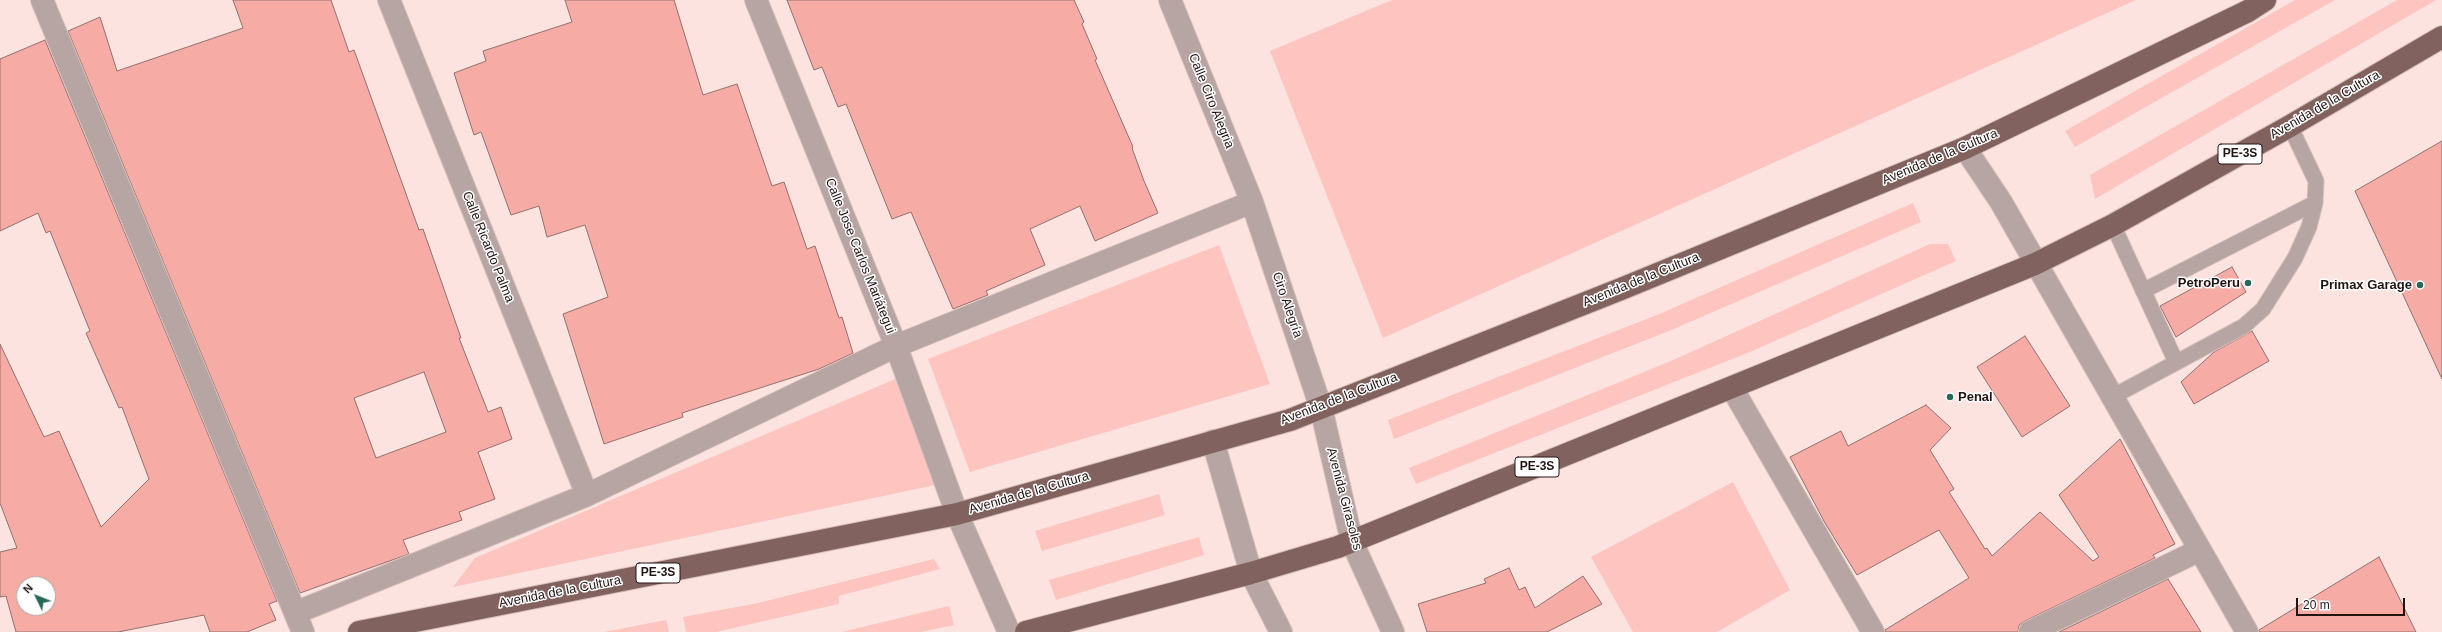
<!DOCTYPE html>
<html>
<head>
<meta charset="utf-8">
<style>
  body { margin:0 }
  #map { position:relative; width:2442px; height:632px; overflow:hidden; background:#fce3e0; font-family:Helvetica,sans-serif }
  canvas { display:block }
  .north { position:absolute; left:16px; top:576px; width:40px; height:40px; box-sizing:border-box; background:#fff; border:1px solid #a7a1a1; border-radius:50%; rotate:313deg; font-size:11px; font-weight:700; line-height:16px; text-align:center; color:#221413 }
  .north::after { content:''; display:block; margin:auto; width:14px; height:18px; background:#276959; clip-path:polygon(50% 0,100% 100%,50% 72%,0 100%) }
  .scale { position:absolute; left:2296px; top:598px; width:109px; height:18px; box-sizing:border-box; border:2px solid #221413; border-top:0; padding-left:5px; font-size:12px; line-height:14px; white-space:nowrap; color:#221413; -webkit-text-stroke:3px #fff; paint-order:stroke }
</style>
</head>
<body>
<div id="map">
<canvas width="2442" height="632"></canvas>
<div class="north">N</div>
<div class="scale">20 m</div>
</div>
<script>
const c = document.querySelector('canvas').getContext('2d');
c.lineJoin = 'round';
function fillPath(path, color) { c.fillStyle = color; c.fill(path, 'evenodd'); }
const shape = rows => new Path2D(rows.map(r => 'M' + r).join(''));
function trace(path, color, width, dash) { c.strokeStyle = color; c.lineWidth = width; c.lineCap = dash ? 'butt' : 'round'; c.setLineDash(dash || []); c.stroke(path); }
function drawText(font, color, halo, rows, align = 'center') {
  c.font = font + ' Helvetica,sans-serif'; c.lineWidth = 3; c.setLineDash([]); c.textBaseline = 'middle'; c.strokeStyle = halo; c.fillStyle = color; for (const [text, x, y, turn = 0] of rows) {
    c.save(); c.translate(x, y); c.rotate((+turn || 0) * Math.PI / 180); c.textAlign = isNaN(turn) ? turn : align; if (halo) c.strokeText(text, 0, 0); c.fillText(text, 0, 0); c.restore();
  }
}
const green = shape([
  [1392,0,2136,0,1383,338,1270,51],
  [2295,0,2335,0,2075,147,2065,131],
  [2397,0,2436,0,2095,199,2090,175],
  [1913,203,1921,222,1669,331,1394,439,1388,420,1657,315],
  [1930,244,1948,244,1956,261,1750,352,1416,484,1409,468,1671,361],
  [1219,245,1270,384,970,472,928,359],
  [900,377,920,430,935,485,453,587,475,558],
  [1733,482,1790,590,1717,632,1633,632,1591,557],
  [1159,494,1165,515,1042,551,1035,531],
  [1199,537,1204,555,1056,600,1049,580],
  [934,559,940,569,839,596,839,604,716,632,686,632,683,617,758,603],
  [949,606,954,625,921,632,842,632],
  [666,620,669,632,604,632]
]);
const building = shape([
  [233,0,331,0,349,52,354,50,419,230,423,229,461,338,459,338,488,412,501,407,512,439,478,452,495,499,459,512,462,520,403,540,409,554,300,593,68,31,100,17,117,71,243,28,233,0],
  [424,372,446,432,376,458,354,398,424,372],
  [565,0,674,0,703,95,737,84,772,186,784,182,807,249,815,246,839,318,842,317,853,353,819,369,682,413,683,417,604,444,563,314,608,297,585,225,547,237,539,206,511,215,481,132,474,135,454,73,486,61,483,51,572,22,565,0],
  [787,0,1074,0,1084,22,1082,24,1097,59,1095,60,1133,147,1132,148,1144,181,1158,213,1095,241,1080,206,1030,229,1045,265,986,291,988,295,953,309,911,212,892,219,846,104,838,107,822,67,814,70,787,0],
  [45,40,277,601,269,604,276,620,247,632,210,632,204,615,118,632,16,632,6,596,0,597,0,552,17,548,0,503,0,344,44,437,59,431,101,527,149,479,122,407,119,408,86,333,90,331,50,231,46,233,38,213,0,231,0,59,45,40],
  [24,584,48,584,48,608,24,608,24,584],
  [2442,141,2442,379,2355,191,2442,141],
  [2232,267,2246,292,2176,337,2160,306,2232,267],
  [2252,331,2269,361,2194,404,2181,382,2214,352,2252,331],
  [2025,336,2070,406,2022,437,1977,367,2025,336],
  [1926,405,1951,428,1930,450,1954,489,1949,492,1985,549,1987,548,1992,556,2040,512,2093,561,2099,557,2059,495,2120,439,2175,544,2153,555,2155,558,2025,621,2019,625,2018,632,1885,632,1885,630,1969,578,1939,530,1857,575,1825,523,1790,457,1841,431,1848,446,1926,405],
  [2379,557,2416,632,2259,632,2259,630,2379,557],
  [1509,568,1519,590,1525,587,1535,608,1583,576,1602,604,1547,632,1427,632,1418,604,1486,583,1484,579,1509,568],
  [2168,579,2201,632,2059,632,2168,579]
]);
const service = shape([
  [2113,225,2176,362],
  [2143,291,2315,203],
  [2112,397,2244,326,2263,309,2295,258,2309,227,2315,203,2316,181,2290,126]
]);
const minor = shape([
  [42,0,303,632],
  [389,0,587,495],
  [756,0,896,346,957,514,1009,632],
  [1170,0,1252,202,1321,408],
  [1965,148,2001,202,2247,632],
  [1732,388,1873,632],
  [295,613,587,495,896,346,1252,202],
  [2030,632,2200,550]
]);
const tertiary = shape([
  [1321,408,1352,542,1393,632],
  [1213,441,1251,573,1281,632]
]);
const trunk = shape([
  [359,632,957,514,1290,420,1621,289,1965,148,2248,11,2265,0],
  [1026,632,1251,573,1338,547,2035,264,2113,225,2290,126,2442,37]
]);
const markers = [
  [2248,283,4,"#276959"],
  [2420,285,4,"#276959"],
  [1950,397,4,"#276959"]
];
const shields = [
  [2240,154,44],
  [1537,467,44],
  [658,573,44]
];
const shieldNames = [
  ["PE-3S",2240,154],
  ["PE-3S",1537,467],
  ["PE-3S",658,573]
];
const streetNames = [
  ["Calle Ciro Alegria",1211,101,68],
  ["Avenida de la Cultura",2325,105,-30],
  ["Avenida de la Cultura",1940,157,-23],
  ["Calle Ricardo Palma",488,247,68],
  ["Calle Jose Carlos Mariátegui",860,256,68],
  ["Avenida de la Cultura",1641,280,-22],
  ["Ciro Alegría",1287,305,71],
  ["Avenida de la Cultura",1339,399,-21],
  ["Avenida de la Cultura",1029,493,-16],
  ["Avenida Girasoles",1344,499,75],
  ["Avenida de la Cultura",560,592,-11]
];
const poiNames = [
  ["PetroPeru",2240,283],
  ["Primax Garage",2412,285],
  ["Penal",1958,397,"left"]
];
fillPath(green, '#fec4bf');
fillPath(building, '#f7aba5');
trace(building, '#93706d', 1);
trace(service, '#d5bebb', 17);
trace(minor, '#d5bebb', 24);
trace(tertiary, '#d5bebb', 24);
trace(trunk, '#d5bebb', 24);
trace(service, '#b6a5a3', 15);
trace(minor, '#b6a5a3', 22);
trace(tertiary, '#b6a5a3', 22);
trace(trunk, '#82625f', 22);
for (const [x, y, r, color] of markers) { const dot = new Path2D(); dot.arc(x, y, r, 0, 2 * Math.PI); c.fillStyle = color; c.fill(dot); trace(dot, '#fff', 1.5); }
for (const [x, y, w] of shields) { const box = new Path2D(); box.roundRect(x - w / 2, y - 10, w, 20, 3); c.fillStyle = '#fff'; c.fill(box); trace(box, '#221413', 1); }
drawText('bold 12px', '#221413', null, shieldNames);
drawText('13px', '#221413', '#fff', streetNames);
drawText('bold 13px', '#221413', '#fff', poiNames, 'right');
</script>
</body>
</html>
